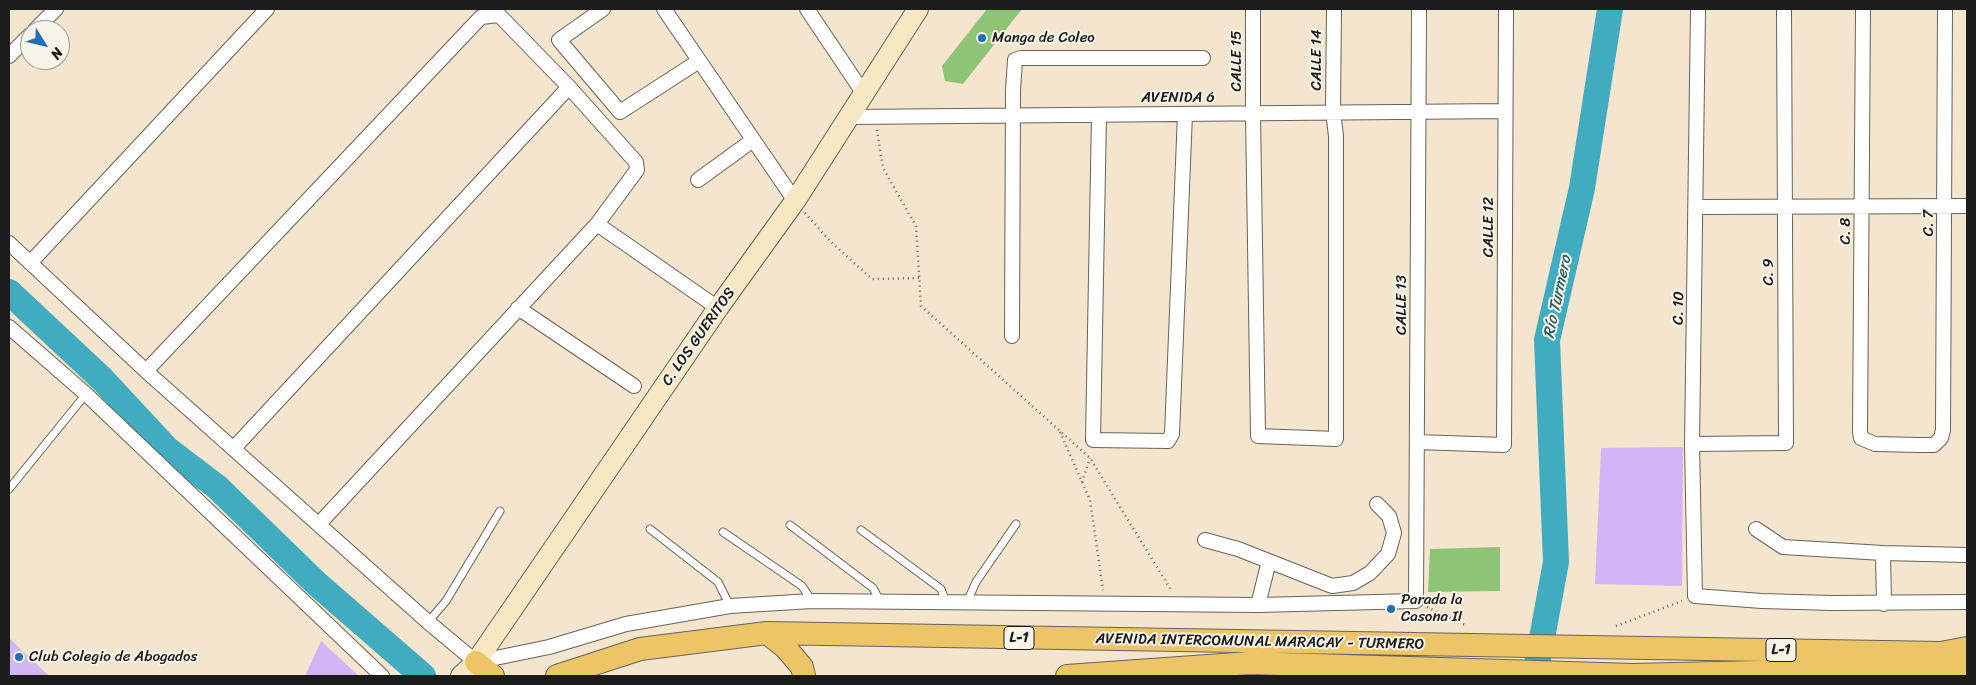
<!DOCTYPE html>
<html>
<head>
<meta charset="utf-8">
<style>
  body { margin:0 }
  #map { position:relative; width:1976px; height:685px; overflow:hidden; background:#f4e5ce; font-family:Sriracha,sans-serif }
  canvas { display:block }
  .frame { position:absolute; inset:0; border:10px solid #1c1c1c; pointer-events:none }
  .north { position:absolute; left:20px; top:20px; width:50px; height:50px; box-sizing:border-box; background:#f7f3e8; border:1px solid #9f9d96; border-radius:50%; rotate:126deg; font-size:14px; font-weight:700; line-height:20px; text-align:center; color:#1c1c1c }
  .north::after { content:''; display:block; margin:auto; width:18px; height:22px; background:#1f6fb2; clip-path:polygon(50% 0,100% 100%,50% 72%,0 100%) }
</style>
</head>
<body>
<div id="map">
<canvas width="1976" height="685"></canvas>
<div class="frame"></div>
<div class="north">N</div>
</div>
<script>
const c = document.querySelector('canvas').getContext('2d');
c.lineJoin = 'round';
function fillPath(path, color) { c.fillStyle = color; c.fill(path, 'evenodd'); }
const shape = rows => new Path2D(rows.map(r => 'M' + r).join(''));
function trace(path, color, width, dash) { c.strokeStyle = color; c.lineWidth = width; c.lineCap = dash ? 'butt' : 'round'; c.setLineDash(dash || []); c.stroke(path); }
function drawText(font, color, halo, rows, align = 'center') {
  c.font = font + ' Sriracha,sans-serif'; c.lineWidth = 4; c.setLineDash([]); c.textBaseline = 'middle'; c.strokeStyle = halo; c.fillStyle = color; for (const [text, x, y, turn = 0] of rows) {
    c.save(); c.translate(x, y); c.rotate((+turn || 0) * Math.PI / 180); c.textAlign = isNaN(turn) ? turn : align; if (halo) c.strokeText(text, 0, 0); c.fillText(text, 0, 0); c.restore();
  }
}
const green = shape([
  [987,9,1022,9,963,84,945,81,942,66],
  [1500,547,1500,591,1428,592,1430,549]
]);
const river = shape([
  [9,292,102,379,167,449,217,487,317,584,423,676],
  [1535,676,1556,562,1547,340,1582,188,1610,9]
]);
const building = shape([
  [1683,447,1682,586,1595,584,1601,448],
  [9,638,49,676,9,676],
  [321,641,359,676,305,676]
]);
const path = shape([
  [877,130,883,168,916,226,921,306,1090,458,1171,590],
  [805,213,831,242,872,279,919,278],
  [1060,432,1090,500,1103,590],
  [1082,482,1090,458],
  [1427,607,1467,626],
  [1616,626,1682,601]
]);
const lane = shape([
  [9,489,86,394],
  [790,525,873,588,880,601],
  [650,529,718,582,730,606],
  [861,530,941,589,946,602],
  [723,532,802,586,812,601],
  [967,602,976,582,1016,524],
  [428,622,446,601,500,511]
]);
const street = shape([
  [603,9,559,40,620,112,699,61],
  [664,9,795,201],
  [807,9,864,94],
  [1253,9,1253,114,1258,436,1336,439,1336,136,1333,111,1334,9],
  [1698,9,1692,444,1695,596,1762,601,1832,603,1967,602],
  [1863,9,1860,432,1861,438,1875,444,1920,445,1934,445,1941,438,1943,430,1945,9],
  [35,30,56,9],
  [9,56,30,35],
  [1099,115,1093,440,1168,441,1172,434,1185,114],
  [850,117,1505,111],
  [698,180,753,140],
  [1696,207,1967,206],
  [597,224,718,308],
  [9,243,146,371,428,622,476,662,549,647,626,624,730,606,812,601,1258,605,1416,601,1419,9],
  [30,263,267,9],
  [518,308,634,386],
  [9,327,86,394,382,676],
  [1012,336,1013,91,1015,60,1021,58,1203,58],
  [146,371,481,17,499,15,569,87,636,162,637,170,597,224,319,524],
  [1417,442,1504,445,1506,9],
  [1692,444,1786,443,1784,9],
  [234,448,569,87],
  [1756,529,1783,547,1883,553,1884,604],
  [1205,540,1238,549,1332,586,1353,583,1370,573,1388,554,1394,533,1389,516,1377,504],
  [1883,553,1967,555],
  [1258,605,1269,561]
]);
const secondary = shape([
  [461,676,476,662,718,308,795,201,918,9]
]);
const primary = shape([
  [767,633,785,647,802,667,804,676],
  [476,662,493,676],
  [557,676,640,649,767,633,1941,653,1967,648],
  [1067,676,1250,663,1633,675,1967,667]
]);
const markers = [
  [982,38,5,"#1f6fb2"],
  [1391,609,5,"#1f6fb2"],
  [19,657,5,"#1f6fb2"]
];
const shields = [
  [1019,638,30],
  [1781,650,30]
];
const shieldNames = [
  ["L-1",1019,638],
  ["L-1",1781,650]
];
const poiNames = [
  ["Manga de Coleo",992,38],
  ["Parada la",1401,600],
  ["Casona II",1401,617],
  ["Club Colegio de Abogados",29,657]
];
const streetNames = [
  ["CALLE 14",1317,60,-90],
  ["CALLE 15",1237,61,-90],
  ["AVENIDA 6",1178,98],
  ["C. 7",1929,223,-90],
  ["CALLE 12",1489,227,-90],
  ["C. 8",1846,231,-90],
  ["C. 9",1769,272,-90],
  ["CALLE 13",1402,305,-90],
  ["C. 10",1679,308,-89],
  ["C. LOS GUERITOS",699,337,-55],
  ["AVENIDA INTERCOMUNAL MARACAY - TURMERO",1260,642,1]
];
const waterNames = [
  ["Río Turmero",1558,297,-78]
];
fillPath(green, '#8fc476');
trace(river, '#41acc0', 26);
fillPath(building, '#d3b4f6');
trace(lane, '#68625a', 9);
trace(street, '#68625a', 16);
trace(secondary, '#68625a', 22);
trace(primary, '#68625a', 24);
trace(path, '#68625a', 2.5, [1, 4]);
trace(lane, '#fff', 7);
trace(street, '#fff', 14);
trace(secondary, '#f7e8c3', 20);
trace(primary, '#ecc569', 22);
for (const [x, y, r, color] of markers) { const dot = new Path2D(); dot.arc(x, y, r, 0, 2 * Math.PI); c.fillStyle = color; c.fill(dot); trace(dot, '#f7f3e8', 2); }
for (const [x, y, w] of shields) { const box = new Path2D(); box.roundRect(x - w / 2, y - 11.5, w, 23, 4); c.fillStyle = '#f7f3e8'; c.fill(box); trace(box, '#1c1c1c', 1); }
drawText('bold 14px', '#1c1c1c', null, shieldNames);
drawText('15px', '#1c1c1c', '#f7f3e8', poiNames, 'left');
drawText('15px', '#1c1c1c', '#f7f3e8', streetNames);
drawText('italic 16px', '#2d5d66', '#f7f3e8', waterNames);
</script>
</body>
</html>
